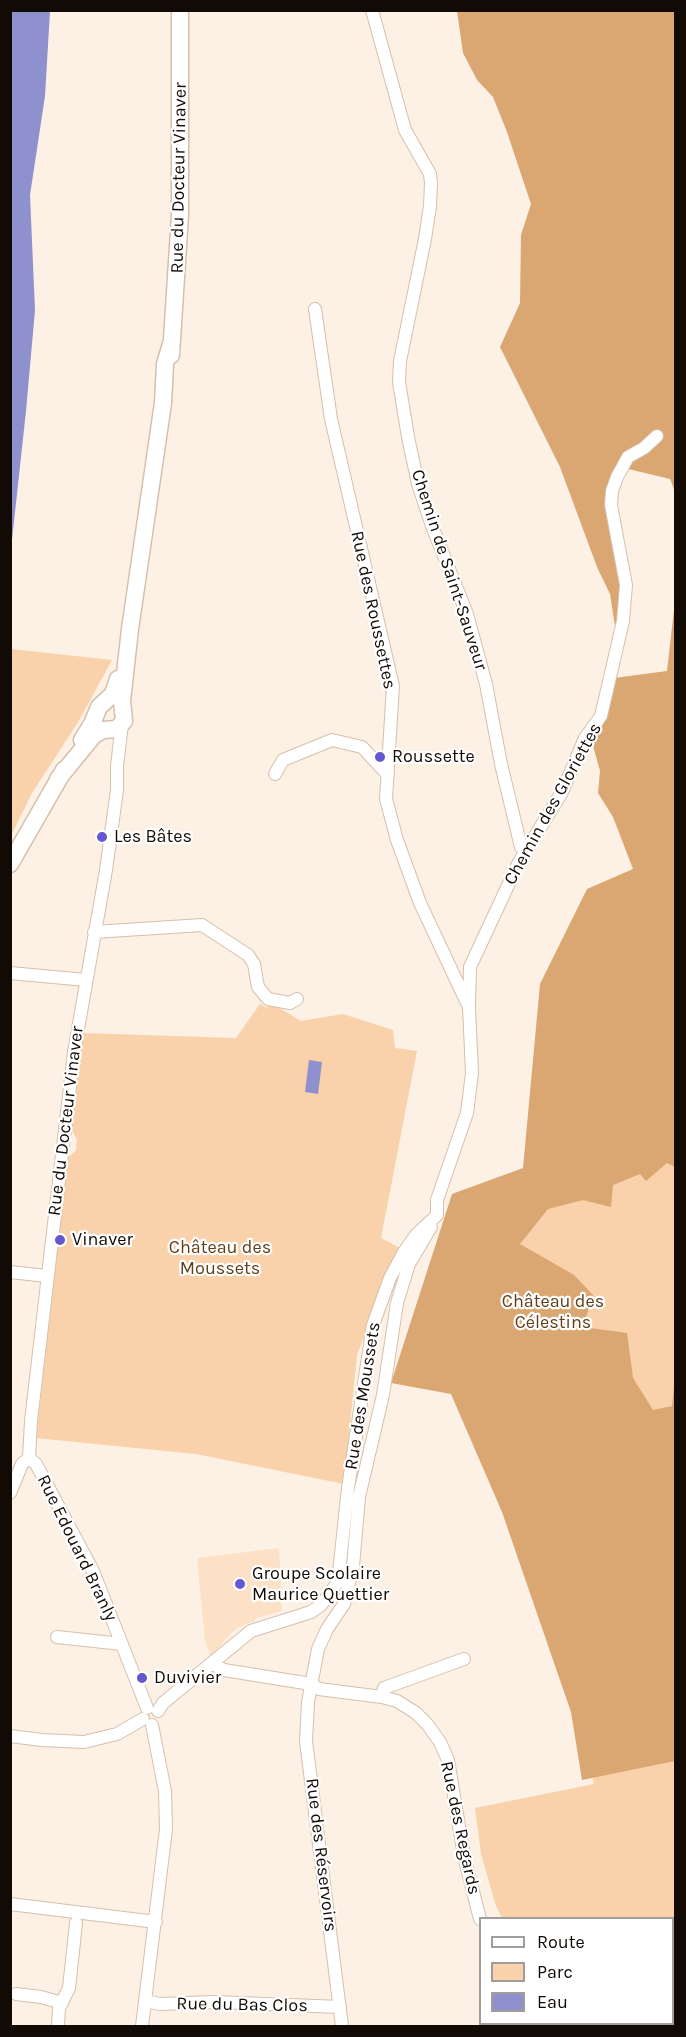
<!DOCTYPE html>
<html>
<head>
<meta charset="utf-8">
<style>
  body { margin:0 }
  #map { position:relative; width:686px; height:2037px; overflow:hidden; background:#fdf0e4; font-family:Karla,sans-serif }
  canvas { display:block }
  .frame { position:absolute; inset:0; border:12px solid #120b05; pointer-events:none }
  .legend { position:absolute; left:479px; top:1917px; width:195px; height:108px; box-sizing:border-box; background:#fff; border:2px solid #a09d9b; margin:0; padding:8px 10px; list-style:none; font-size:18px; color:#120b05 }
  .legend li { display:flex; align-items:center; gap:12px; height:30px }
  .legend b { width:30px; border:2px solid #a09d9b }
</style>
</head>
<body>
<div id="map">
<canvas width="686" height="2037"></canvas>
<div class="frame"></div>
<ul class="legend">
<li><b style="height:8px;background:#fff"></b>Route</li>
<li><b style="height:16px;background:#f9d1aa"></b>Parc</li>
<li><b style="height:16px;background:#8f90ce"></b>Eau</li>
</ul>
</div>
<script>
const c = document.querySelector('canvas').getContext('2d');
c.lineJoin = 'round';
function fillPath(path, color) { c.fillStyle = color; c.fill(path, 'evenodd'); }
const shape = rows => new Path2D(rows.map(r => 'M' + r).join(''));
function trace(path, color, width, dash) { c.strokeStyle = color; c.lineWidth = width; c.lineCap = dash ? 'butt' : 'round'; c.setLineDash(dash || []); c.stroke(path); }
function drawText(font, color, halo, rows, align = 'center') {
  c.font = font + ' Karla,sans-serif'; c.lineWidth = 4.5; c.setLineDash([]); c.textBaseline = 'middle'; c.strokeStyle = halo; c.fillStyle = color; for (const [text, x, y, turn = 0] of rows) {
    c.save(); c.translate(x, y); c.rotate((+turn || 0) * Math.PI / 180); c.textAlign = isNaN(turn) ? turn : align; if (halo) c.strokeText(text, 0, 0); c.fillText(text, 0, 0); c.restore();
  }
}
const built = shape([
  [279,1548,282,1611,256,1618,255,1621,239,1627,229,1635,211,1658,205,1640,197,1558]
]);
const green = shape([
  [11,649,112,660,77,724,32,793,11,836],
  [269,1002,301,1021,343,1014,393,1030,395,1048,417,1051,381,1238,402,1249,382,1289,357,1355,344,1484,196,1454,36,1438,67,1159,76,1150,77,1140,70,1126,81,1033,236,1038,260,1004,267,1008],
  [675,1118,675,2026,556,2026,554,2024,672,2024,672,1918,502,1918,496,1906,481,1854,475,1808,594,1784,458,1211]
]);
const forest = shape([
  [457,11,675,11,675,492,670,479,620,467,610,486,623,589,620,617,615,626,610,594,597,567,560,467,500,347,520,303,521,235,531,204,507,132,493,97,477,80,463,53],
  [675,601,675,1167,667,1163,646,1181,640,1174,613,1185,611,1207,583,1200,548,1209,520,1244,574,1275,593,1295,583,1327,627,1333,633,1378,653,1410,672,1406,675,1376,675,1761,582,1780,571,1712,502,1512,451,1394,391,1383,452,1194,523,1168,540,984,587,889,633,869,613,817,598,793,600,771,592,742,605,713,614,678,667,671]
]);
const water = shape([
  [11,10,50,11,45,96,30,195,35,310,26,411,11,549],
  [309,1060,322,1062,318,1094,305,1092]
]);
const minor = shape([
  [372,10,405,130,430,174,431,183,430,206,425,239,400,361,399,382,408,437,418,484,432,526,467,614,486,684,501,764,521,847,526,850],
  [315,309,331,419,393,686,386,799,397,840,420,903,467,1003],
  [275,774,283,760,332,740,362,747,388,775],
  [94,932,202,925,248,955,254,964,258,987,268,999,290,1003,297,999],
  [10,973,86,980],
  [10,1272,47,1276],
  [29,1458,36,1464,93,1571,147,1708],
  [10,1493,22,1464,29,1458,31,1421,74,1052,106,870,117,790,117,766,122,724],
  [57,1637,122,1644],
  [212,1664,224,1670,311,1684,319,1689,382,1697,397,1701,416,1713,427,1724,440,1742,448,1760,464,1856,480,1919],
  [382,1697,384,1688,464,1659],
  [158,1711,163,1703,251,1631,311,1612,321,1605,338,1582,348,1488,373,1325,390,1278,404,1252,416,1235,437,1215,437,1200,467,1113,472,1073,469,1007,470,967,518,864,562,792,585,738,601,716,623,621,626,585,611,505,612,491,617,477,628,457,644,448,657,436],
  [10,1736,42,1740,84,1742,117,1734,143,1719],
  [10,1904,156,1922],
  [16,1994,41,1997,62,2003],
  [145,2001,160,2004,215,2002,340,2007],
  [535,2024,536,2026],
  [58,2026,59,2008,69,1988,76,1923],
  [142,2026,166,1829,165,1791,152,1725],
  [342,2026,306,1741,308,1702,318,1649,327,1629,344,1604,353,1566,359,1497,383,1395,397,1303,409,1264,431,1227]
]);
const major = shape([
  [171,355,180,215,180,10],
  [82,740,92,724,99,707,113,694,118,679],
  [58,779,94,735,103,730,117,729,124,721,122,701,130,629,163,403,165,364,171,344],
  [10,864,64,770]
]);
const markers = [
  [380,757,6,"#6457d0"],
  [102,837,6,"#6457d0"],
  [60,1240,6,"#6457d0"],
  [240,1584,6,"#6457d0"],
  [142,1678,6,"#6457d0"]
];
const streetNames = [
  ["Rue du Docteur Vinaver",179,178,-89],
  ["Chemin de Saint-Sauveur",449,570,72],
  ["Rue des Roussettes",373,610,78],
  ["Chemin des Gloriettes",553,804,-61],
  ["Rue du Docteur Vinaver",66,1121,-83],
  ["Rue des Moussets",363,1396,-81],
  ["Rue Edouard Branly",77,1548,64],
  ["Rue des Regards",460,1828,78],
  ["Rue des Réservoirs",321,1855,83],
  ["Rue du Bas Clos",242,2005,1]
];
const poiNames = [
  ["Roussette",392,757],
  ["Les Bâtes",114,837],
  ["Vinaver",72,1240],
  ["Groupe Scolaire",252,1574],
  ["Maurice Quettier",252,1595],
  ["Duvivier",154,1678]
];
const parkNames = [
  ["Château des",220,1248],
  ["Moussets",220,1269],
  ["Château des",553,1302],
  ["Célestins",553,1323]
];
fillPath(built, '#fde1c7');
fillPath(green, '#f9d1aa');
fillPath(forest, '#daa672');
fillPath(water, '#8f90ce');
trace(minor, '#d5c0ab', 14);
trace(major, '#d5c0ab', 19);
trace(minor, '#fff', 12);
trace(major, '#fff', 16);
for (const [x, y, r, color] of markers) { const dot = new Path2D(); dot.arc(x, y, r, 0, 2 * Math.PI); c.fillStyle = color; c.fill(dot); trace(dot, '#fff', 2); }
drawText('18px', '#120b05', '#fff', streetNames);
drawText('18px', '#120b05', '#fff', poiNames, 'left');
drawText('18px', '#613e16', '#fff', parkNames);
</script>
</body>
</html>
